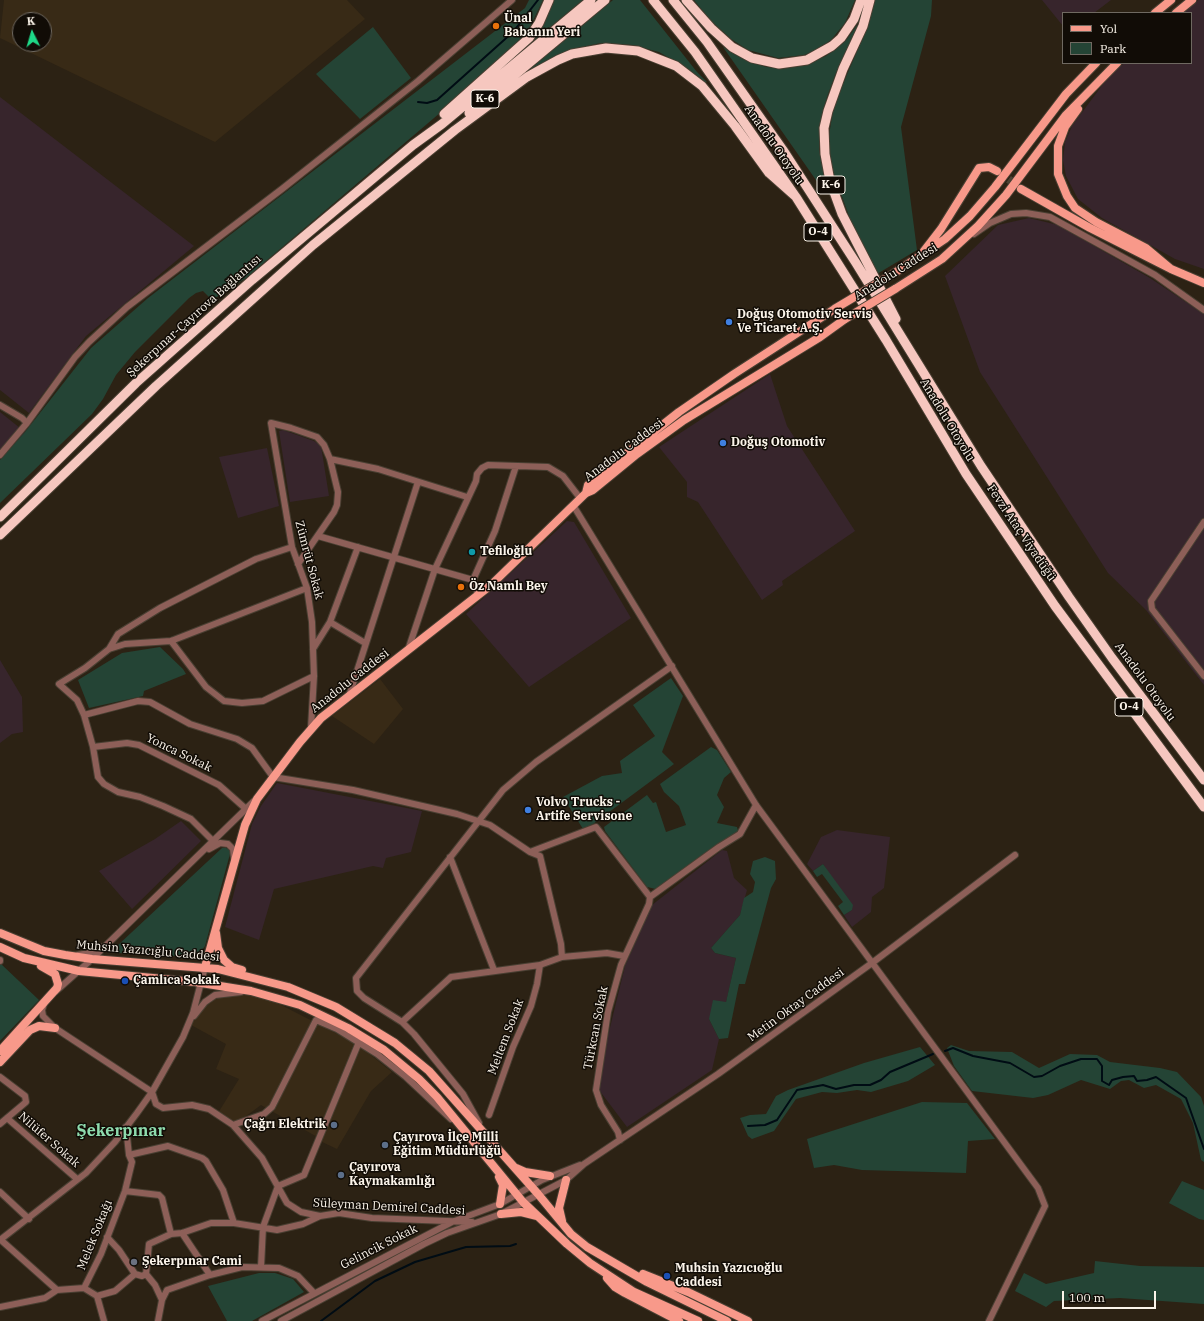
<!DOCTYPE html>
<html>
<head>
<meta charset="utf-8">
<style>
  body { margin:0 }
  #map { position:relative; width:1204px; height:1321px; overflow:hidden; background:#2c2214; font-family:"IBM Plex Serif",serif }
  canvas { display:block }
  .legend { position:absolute; left:1062px; top:12px; width:130px; height:52px; box-sizing:border-box; background:#110c06; border:1px solid #6f6961; margin:0; padding:5px 7px; list-style:none; font-size:12px; color:#fbf4ea }
  .legend li { display:flex; align-items:center; gap:8px; height:20px }
  .legend b { width:20px; border:1px solid #6f6961 }
  .north { position:absolute; left:12px; top:12px; width:40px; height:40px; box-sizing:border-box; background:#110c06; border:1px solid #6f6961; border-radius:50%; rotate:355deg; font-size:11px; font-weight:700; line-height:16px; text-align:center; color:#fbf4ea }
  .north::after { content:''; display:block; margin:auto; width:14px; height:18px; background:#1ed888; clip-path:polygon(50% 0,100% 100%,50% 72%,0 100%) }
  .scale { position:absolute; left:1062px; top:1291px; width:94px; height:18px; box-sizing:border-box; border:2px solid #fbf4ea; border-top:0; padding-left:5px; font-size:12px; line-height:14px; white-space:nowrap; color:#fbf4ea; -webkit-text-stroke:3px #110c06; paint-order:stroke }
</style>
</head>
<body>
<div id="map">
<canvas width="1204" height="1321"></canvas>
<ul class="legend">
<li><b style="height:5px;background:#f8998a"></b>Yol</li>
<li><b style="height:11px;background:#244435"></b>Park</li>
</ul>
<div class="north">K</div>
<div class="scale">100 m</div>
</div>
<script>
const c = document.querySelector('canvas').getContext('2d');
c.lineJoin = 'round';
function fillPath(path, color) { c.fillStyle = color; c.fill(path, 'evenodd'); }
const shape = rows => new Path2D(rows.map(r => 'M' + r).join(''));
function trace(path, color, width, dash) { c.strokeStyle = color; c.lineWidth = width; c.lineCap = dash ? 'butt' : 'round'; c.setLineDash(dash || []); c.stroke(path); }
function drawText(font, color, halo, rows, align = 'center') {
  c.font = font + ' "IBM Plex Serif",serif'; c.lineWidth = 3; c.setLineDash([]); c.textBaseline = 'middle'; c.strokeStyle = halo; c.fillStyle = color; for (const [text, x, y, turn = 0] of rows) {
    c.save(); c.translate(x, y); c.rotate((+turn || 0) * Math.PI / 180); c.textAlign = isNaN(turn) ? turn : align; if (halo) c.strokeText(text, 0, 0); c.fillText(text, 0, 0); c.restore();
  }
}
const built = shape([
  [4,0,347,0,365,19,215,142,0,38],
  [20,20,44,20,44,44,20,44],
  [380,679,403,709,374,744,332,716],
  [252,990,357,1044,392,1072,371,1091,337,1149,318,1140,319,1138,261,1105,234,1125,218,1113,239,1079,216,1069,226,1044,191,1025,203,1007,213,999]
]);
const industrial = shape([
  [1042,0,1111,0,1094,13,1063,13,1063,26],
  [1198,0,1204,0,1204,269,1175,259,1102,218,1078,199,1066,176,1063,160,1065,142,1072,126,1109,76,1124,63,1191,63,1191,13,1183,13],
  [0,97,194,246,86,336,29,413,0,390],
  [1029,218,1058,225,1150,278,1204,314,1204,685,1146,610,1108,573,980,372,945,276,998,225],
  [770,374,787,426,855,531,782,581,783,585,762,600,698,502,687,497,687,482,659,447],
  [0,412,25,432,0,460],
  [283,430,314,441,321,446,329,496,290,502,279,431],
  [267,448,279,506,238,518,219,457],
  [567,521,574,522,631,618,529,687,466,614],
  [0,660,22,697,23,732,12,734,0,743],
  [277,783,422,811,411,852,386,858,383,868,373,866,274,889,259,940,225,927,252,824,261,806],
  [181,821,201,841,132,909,99,871,155,839],
  [837,830,890,837,884,888,872,897,871,912,852,927,844,915,852,910,823,864,813,871,807,864,821,837],
  [722,850,727,851,734,878,747,890,740,915,711,948,715,953,736,958,726,1003,709,1019,719,1039,712,1070,627,1127,599,1090,606,1044,625,966,652,905]
]);
const green = shape([
  [529,0,543,0,531,25,519,41,454,101,246,278,212,300,203,291,196,293,189,298,135,352,116,375,103,399,92,414,0,503,0,460,25,432,91,348,148,298,525,8],
  [553,0,583,0,528,46,527,43,539,30,548,14],
  [613,0,640,0,697,72,707,82,704,82,685,67,659,52,632,45,601,43,577,48,557,56,535,67,515,82,514,81],
  [694,0,855,0,845,23,831,40,815,51,804,55,778,58,748,50,731,39,710,20],
  [873,0,932,0,931,16,901,127,917,250,877,274,858,241,832,169,828,141,834,105,869,23],
  [857,25,859,27,836,73,827,97,822,115,819,149,827,189,827,192,825,193,723,47,738,56,766,67,780,68,803,65,826,56,837,48,847,39],
  [373,27,411,78,360,119,316,74],
  [160,647,183,669,186,674,144,691,143,696,89,708,78,680,122,653],
  [671,678,683,696,662,752,674,764,593,824,583,829,563,797,602,776,622,773,620,761,655,736,633,705],
  [711,747,717,750,731,772,724,778,717,795,724,807,717,823,737,827,738,831,656,889,647,887,605,831,604,827,647,795,653,803,656,802,666,832,686,825,679,806,664,792,660,784],
  [222,848,226,848,230,850,230,854,205,946,200,953,192,957,119,953,115,950,117,946],
  [765,857,775,861,776,879,771,888,745,984,739,984,728,1038,719,1039,709,1019,713,1000,726,1002,736,958,715,953,711,948,740,915,744,898,753,892,755,882,750,874,753,861],
  [823,864,853,905,852,910,844,915,838,906,843,902,822,874,817,877,813,871],
  [0,963,39,1000,0,1041],
  [951,1045,969,1051,1012,1052,1039,1068,1070,1054,1097,1055,1110,1062,1160,1068,1177,1072,1201,1097,1204,1106,1204,1162,1201,1160,1193,1123,1181,1099,1156,1085,1144,1088,1129,1080,1121,1081,1110,1089,1081,1080,1048,1095,1033,1098,972,1091,954,1066,947,1048],
  [920,1047,935,1065,908,1081,871,1092,857,1090,837,1093,822,1092,796,1099,774,1131,752,1139,748,1136,740,1118,750,1115,766,1114,776,1096,788,1090,864,1063],
  [922,1102,967,1103,995,1139,968,1141,966,1173,862,1170,834,1165,814,1168,807,1139],
  [1182,1181,1204,1190,1204,1220,1199,1219,1169,1203],
  [1095,1261,1140,1266,1204,1267,1204,1304,1120,1298,1054,1301,1046,1307,1015,1291,1024,1273,1046,1284,1094,1273],
  [259,1273,275,1273,293,1279,304,1292,252,1321,227,1321,208,1286]
]);
const stream = shape([
  [418,102,427,103,437,100,513,32,538,0],
  [945,1051,953,1048,973,1056,1010,1063,1034,1077,1042,1076,1060,1066,1081,1059,1097,1059,1102,1066,1102,1081,1109,1085,1112,1080,1123,1077,1134,1076,1137,1081,1147,1080,1156,1077,1186,1098,1204,1149],
  [748,1126,765,1125,777,1120,797,1090,823,1085,836,1089,854,1085,870,1085,881,1080,890,1072,933,1054],
  [321,1321,375,1281,415,1262,466,1247,510,1246,516,1244]
]);
const majorTunnel = shape([
  [999,172,1020,188]
]);
const minor = shape([
  [974,234,990,223,1011,214,1026,213,1050,217,1155,275,1204,310],
  [0,405,22,418,27,423],
  [0,455,27,423,75,357,89,342,127,307,282,189,418,81,512,0],
  [330,459,378,469,467,497],
  [573,505,756,805,1038,1188,1045,1206,989,1321],
  [1204,522,1151,601,1152,609,1204,676],
  [318,536,473,580,478,595],
  [298,564,334,512,337,505,338,492,330,459,324,445,317,437,291,428,271,423,292,547,307,588,312,622,314,676,311,728],
  [473,580,495,531,516,466],
  [330,622,365,643],
  [171,641,206,687,224,701,242,703,263,701,314,676],
  [109,649,118,634,160,608,256,559,292,547],
  [313,649,330,622,358,547],
  [408,650,435,569,476,481,477,474,482,468,488,465,548,467,563,476,580,498],
  [349,696,418,482],
  [84,715,138,701,150,702,190,724,237,739,252,748,273,777,353,790,457,814,490,825,530,852,596,827,650,897,649,904,621,965,608,1012,596,1090,601,1105,618,1132,620,1140],
  [93,747,127,743,139,745,219,785,246,809],
  [213,841,191,819,163,806,140,797,118,792,104,784,98,777,93,747,84,715,77,700,59,684,85,668,109,649,125,644,171,641,307,588],
  [209,849,220,843,228,844,233,849,234,858],
  [530,852,540,856,561,944,562,957],
  [450,857,494,970],
  [650,897,719,847,740,834,756,805],
  [78,955,89,953,101,947],
  [0,960,0,961],
  [56,991,92,959,254,801],
  [44,1004,42,1010,43,1016,55,1028,152,1092,156,1104,163,1108,192,1105,209,1109,233,1125,262,1158,287,1203,301,1212,320,1216,339,1213,372,1218,472,1222],
  [194,1016,205,1002,215,995,241,992],
  [402,1022,451,977,540,965,562,957,607,953,624,956],
  [0,1077,25,1096,26,1102,0,1124],
  [489,1115,513,1047,531,1006,537,984,540,965],
  [7,1118,77,1179],
  [479,1123,463,1094,414,1034,402,1022,364,998,357,991,356,978,503,790,536,762,672,666],
  [233,1125,264,1114,272,1107,316,1020,337,1029,377,1054,406,1077,451,1119],
  [129,1155,168,1146,202,1158,206,1161,223,1190,234,1223],
  [125,1191,159,1195,162,1198,171,1234],
  [0,1192,29,1219],
  [182,1233,210,1275],
  [107,1237,119,1250,135,1274],
  [0,1240,86,1173,115,1142,137,1113,152,1092,183,1037,193,1013,205,967],
  [1,1240,57,1290],
  [261,1267,263,1227,278,1186,304,1175,359,1042],
  [146,1274,149,1244,171,1234,182,1233,211,1223,234,1223,277,1230,303,1224,320,1216],
  [146,1274,155,1285,162,1300],
  [84,1288,97,1296,104,1321],
  [97,1296,115,1291,135,1274,142,1276,146,1274],
  [0,1307,45,1298,57,1290,84,1288,101,1254,125,1191,132,1162,129,1155,126,1127],
  [158,1321,162,1300,167,1290,210,1275,242,1267,279,1268,298,1276,314,1293],
  [262,1321,452,1222,500,1204,542,1180,580,1165],
  [281,1321,424,1244,447,1233,501,1214,566,1180,584,1164,718,1074,872,963,1015,855]
]);
const major = shape([
  [1155,13,1171,0],
  [1176,13,1192,0],
  [1078,109,1065,127,1058,146,1058,174,1067,196,1075,208,1096,222,1146,248,1171,269],
  [1021,189,1090,228,1171,269,1204,283],
  [924,251,941,229,979,168,989,167,997,171],
  [893,274,945,239,970,216,995,187,1066,94,1096,63],
  [895,289,942,259,978,226,1006,195,1066,115,1117,63],
  [586,493,588,485,594,479,679,412,734,374,836,308],
  [0,933,44,951,65,955,92,959,218,969,288,987,336,1007,395,1043,429,1071,538,1194,571,1234,587,1247,647,1282,727,1321],
  [216,933,218,948,224,960,232,967,242,970],
  [0,947,24,958,79,971,195,982,251,991,300,1005,348,1028,384,1050,419,1079,437,1097,523,1202,567,1244,590,1263,634,1292,698,1321],
  [205,967,245,825,257,799,300,742,321,718,491,585,586,493,593,490,637,454,684,420,820,337,845,319],
  [0,1051,57,988,58,984,55,974,41,966],
  [0,1062,30,1030,39,1026,55,1028],
  [516,1168,525,1172,550,1176],
  [499,1177,503,1185,500,1204],
  [501,1214,521,1212,537,1216],
  [562,1221,559,1208,566,1180],
  [643,1274,688,1292,748,1321],
  [607,1278,615,1287,625,1293,679,1321]
]);
const highway = shape([
  [653,0,695,52,796,197,886,340,966,474,1055,606,1204,807],
  [673,0,707,42,783,150,856,263,981,466,1069,597,1112,658,1204,780],
  [686,0,711,28,732,47,752,58,779,64,807,60,832,46,841,38,854,19,861,0],
  [870,0,863,26,843,69,828,111,824,128,825,154,830,181,842,214,896,319],
  [469,113,605,0],
  [444,114,529,38,539,23,549,0],
  [0,517,136,383,252,280,413,145,442,124,591,0],
  [0,535,156,386,313,245,455,130,527,77,558,60,572,54,606,48,638,51,676,66,702,86,735,126,769,173,796,197]
]);
const majorBridge = shape([
  [836,308,893,274],
  [845,319,895,289]
]);
const markers = [
  [496,26,4,"#e8710a"],
  [729,322,4,"#3f7fe0"],
  [723,443,4,"#3f7fe0"],
  [472,552,4,"#0f9aa8"],
  [461,587,4,"#e8710a"],
  [528,810,4,"#3f7fe0"],
  [125,981,4,"#1a4fb4"],
  [334,1125,4,"#5c6f8a"],
  [385,1145,4,"#5c6f8a"],
  [341,1175,4,"#5c6f8a"],
  [134,1262,4,"#6b7280"],
  [667,1276,4,"#1a4fb4"]
];
const shields = [
  [485,99,28],
  [831,185,28],
  [818,232,28],
  [1129,707,28]
];
const shieldNames = [
  ["K-6",485,99],
  ["K-6",831,185],
  ["O-4",818,232],
  ["O-4",1129,707]
];
const poiNames = [
  ["Ünal",504,19],
  ["Babanın Yeri",504,33],
  ["Doğuş Otomotiv Servis",737,315],
  ["Ve Ticaret A.Ş.",737,329],
  ["Doğuş Otomotiv",731,443],
  ["Tefiloğlu",480,552],
  ["Öz Namlı Bey",469,587],
  ["Volvo Trucks -",536,803],
  ["Artife Servisone",536,817],
  ["Çamlıca Sokak",133,981],
  ["Çağrı Elektrik",326,1125,"right"],
  ["Çayırova İlçe Milli",393,1138],
  ["Eğitim Müdürlüğü",393,1152],
  ["Çayırova",349,1168],
  ["Kaymakamlığı",349,1182],
  ["Şekerpınar Cami",142,1262],
  ["Muhsin Yazıcıoğlu",675,1269],
  ["Caddesi",675,1283]
];
const streetNames = [
  ["Anadolu Otoyolu",774,145,55],
  ["Anadolu Caddesi",896,272,-32],
  ["Şekerpınar-Çayırova Bağlantısı",194,316,-42],
  ["Anadolu Otoyolu",947,420,59],
  ["Anadolu Caddesi",624,450,-37],
  ["Fevzi Ataç Viyadüğü",1021,533,56],
  ["Zümrüt Sokak",309,560,75],
  ["Anadolu Caddesi",350,681,-38],
  ["Anadolu Otoyolu",1145,682,54],
  ["Yonca Sokak",179,753,26],
  ["Muhsin Yazıcığlu Caddesi",148,951,5],
  ["Metin Oktay Caddesi",796,1005,-36],
  ["Türkcan Sokak",596,1028,-79],
  ["Meltem Sokak",506,1037,-69],
  ["Nilüfer Sokak",49,1140,41],
  ["Süleyman Demirel Caddesi",389,1207,3],
  ["Melek Sokağı",95,1235,-68],
  ["Gelincik Sokak",379,1247,-27]
];
const districtNames = [
  ["Şekerpınar",121,1131]
];
fillPath(built, '#382a16');
fillPath(industrial, '#37252c');
fillPath(green, '#244435');
trace(stream, '#000c14', 2);
trace(majorTunnel, '#4b4234', 8, [8, 4]);
trace(minor, '#493f32', 8);
trace(major, '#493f32', 10);
trace(highway, '#493f32', 11);
trace(minor, '#8d5f58', 6);
trace(major, '#f8998a', 8);
trace(highway, '#f6c7bf', 9);
trace(majorBridge, '#493f32', 10, []);
trace(majorBridge, '#f8998a', 8);
for (const [x, y, r, color] of markers) { const dot = new Path2D(); dot.arc(x, y, r, 0, 2 * Math.PI); c.fillStyle = color; c.fill(dot); trace(dot, '#110c06', 1.5); }
for (const [x, y, w] of shields) { const box = new Path2D(); box.roundRect(x - w / 2, y - 9, w, 18, 3); c.fillStyle = '#110c06'; c.fill(box); trace(box, '#fbf4ea', 1); }
drawText('bold 11px', '#fbf4ea', null, shieldNames);
drawText('bold 12px', '#fbf4ea', '#110c06', poiNames, 'left');
drawText('12px', '#fbf4ea', '#110c06', streetNames);
drawText('bold 16px', '#8edbad', '#110c06', districtNames);
</script>
</body>
</html>
